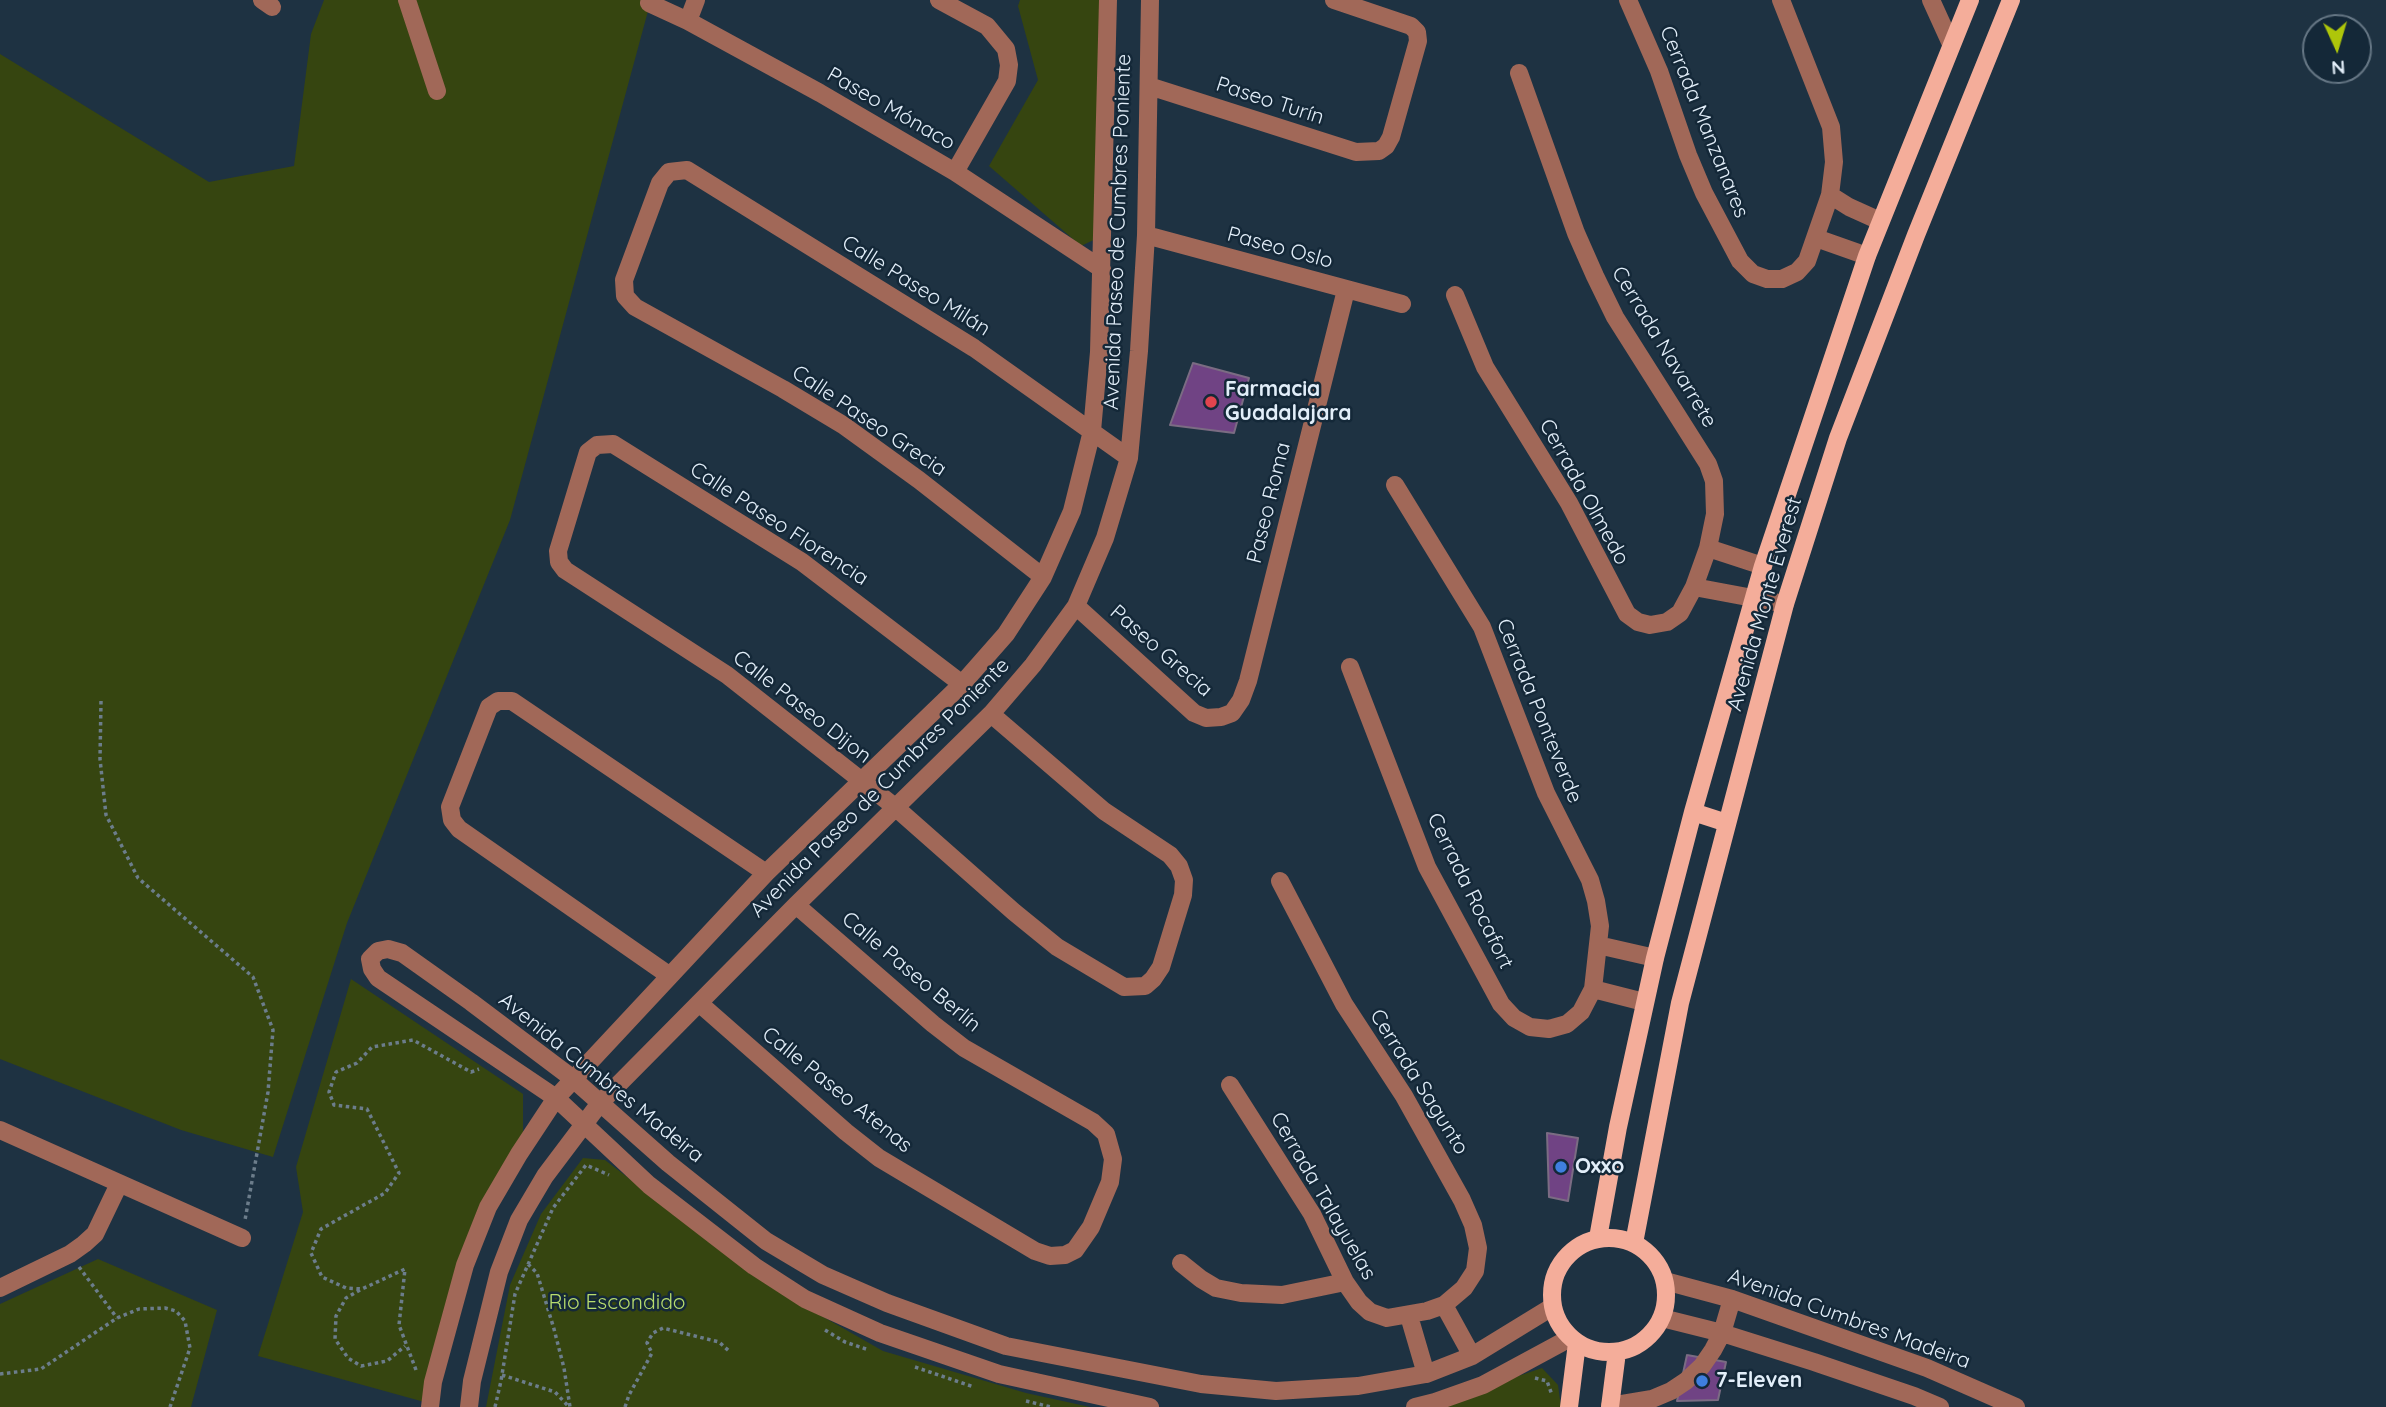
<!DOCTYPE html>
<html>
<head>
<meta charset="utf-8">
<style>
  body { margin:0 }
  #map { position:relative; width:2386px; height:1407px; overflow:hidden; background:#1e3242; font-family:Quicksand,sans-serif }
  canvas { display:block }
  .north { position:absolute; left:2302px; top:14px; width:70px; height:70px; box-sizing:border-box; background:#142838; border:2px solid #667785; border-radius:50%; rotate:176deg; font-size:19px; font-weight:700; line-height:28px; text-align:center; color:#e2eef9 }
  .north::after { content:''; display:block; margin:auto; width:24px; height:32px; background:#aec60a; clip-path:polygon(50% 0,100% 100%,50% 72%,0 100%) }
</style>
</head>
<body>
<div id="map">
<canvas width="2386" height="1407"></canvas>
<div class="north">N</div>
</div>
<script>
const c = document.querySelector('canvas').getContext('2d');
c.lineJoin = 'round';
function fillPath(path, color) { c.fillStyle = color; c.fill(path, 'evenodd'); }
const shape = rows => new Path2D(rows.map(r => 'M' + r).join(''));
function trace(path, color, width, dash) { c.strokeStyle = color; c.lineWidth = width; c.lineCap = dash ? 'butt' : 'round'; c.setLineDash(dash || []); c.stroke(path); }
function drawText(font, color, halo, rows, align = 'center') {
  c.font = font + ' Quicksand,sans-serif'; c.lineWidth = 5; c.setLineDash([]); c.textBaseline = 'middle'; c.strokeStyle = halo; c.fillStyle = color; for (const [text, x, y, turn = 0] of rows) {
    c.save(); c.translate(x, y); c.rotate((+turn || 0) * Math.PI / 180); c.textAlign = isNaN(turn) ? turn : align; if (halo) c.strokeText(text, 0, 0); c.fillText(text, 0, 0); c.restore();
  }
}
const green = shape([
  [324,0,651,0,510,520,347,923,273,1157,181,1130,0,1059,0,54,209,182,294,166,311,34],
  [1020,0,1104,0,1102,236,1081,246,989,166,1038,80,1018,6],
  [351,979,523,1094,523,1146,463,1263,428,1403,258,1356,303,1212,296,1167],
  [583,1158,605,1160,769,1286,883,1351,1026,1393,1090,1407,486,1407,510,1285,541,1214],
  [98,1259,217,1310,191,1407,0,1407,0,1304],
  [1542,1368,1558,1385,1561,1407,1427,1407]
]);
const building = shape([
  [1193,363,1249,378,1234,433,1170,425,1193,363],
  [1547,1133,1578,1138,1568,1201,1549,1197,1547,1133],
  [1687,1355,1726,1362,1718,1400,1677,1401,1687,1355]
]);
const path = shape([
  [101,701,100,759,106,815,138,878,253,977,273,1030,268,1092,245,1220],
  [528,1264,537,1273,554,1329,564,1368,570,1407],
  [79,1267,117,1318],
  [360,1290,346,1298,336,1316,335,1339,348,1358,361,1366,387,1361,405,1346],
  [825,1330,845,1342,869,1350],
  [915,1367,974,1387],
  [416,1370,399,1325,405,1269,362,1289,346,1288,322,1277,311,1253,321,1229,385,1193,399,1173,367,1109,334,1105,329,1092,336,1072,357,1063,372,1047,413,1040,471,1072,479,1069],
  [0,1374,41,1369,117,1318,139,1309,165,1308,176,1311,185,1321,190,1348,170,1407],
  [502,1375,555,1392,569,1407],
  [1535,1378,1547,1381,1552,1395],
  [1026,1401,1051,1407],
  [495,1407,501,1381,515,1294,553,1208,586,1165,609,1175],
  [625,1407,629,1395,652,1353,647,1343,653,1333,663,1328,719,1342,729,1351]
]);
const minor = shape([
  [262,0,272,7],
  [407,0,437,91],
  [939,0,987,26,1006,49,1009,65,1007,81,955,172],
  [1628,0,1659,71,1688,155,1704,193,1740,261,1753,274,1767,279,1782,279,1797,272,1807,261,1830,195,1834,162,1831,127,1781,0],
  [1931,0,1951,44],
  [649,3,688,21,820,93,955,172,1102,269],
  [688,21,696,0],
  [1149,86,1356,152,1379,151,1386,146,1391,137,1418,41,1417,32,1411,26,1334,0],
  [1830,195,1849,207,1880,221],
  [1146,235,1402,304],
  [1816,238,1867,256],
  [1455,295,1485,367,1569,503,1627,614,1638,622,1650,625,1667,622,1680,613,1694,587,1708,548,1715,514,1714,481,1708,464,1615,317,1595,276,1576,233,1519,73],
  [1708,548,1763,566],
  [1043,577,919,480,843,425,783,389,635,307,625,296,624,280,660,183,669,172,687,170,974,348,1129,458],
  [1694,587,1785,604],
  [1076,606,1194,713,1206,718,1221,717,1232,713,1241,700,1248,681,1346,290],
  [1350,667,1427,867,1501,1004,1514,1018,1530,1027,1549,1029,1567,1024,1581,1012,1593,989,1600,926,1596,901,1590,880,1546,793,1482,627,1395,485],
  [962,684,802,562,613,444,597,445,588,452,558,551,559,562,565,570,727,675,895,807,1014,912,1057,947,1124,987,1145,986,1153,979,1161,967,1183,895,1184,880,1179,866,1170,855,1104,811,991,714],
  [1598,945,1655,958],
  [670,976,459,829,452,820,450,807,489,707,498,701,512,701,766,873],
  [1593,989,1644,1002],
  [699,1003,846,1132,879,1158,1035,1251,1050,1256,1065,1255,1075,1250,1091,1227,1110,1182,1113,1159,1106,1134,1093,1122,964,1048,933,1024,796,905],
  [1230,1085,1312,1214,1345,1282,1359,1302,1370,1312,1387,1318,1427,1311,1444,1305,1464,1288,1475,1271,1478,1248,1473,1225,1462,1200,1404,1096,1344,1004,1280,881],
  [0,1130,242,1238],
  [1181,1263,1201,1279,1216,1288,1241,1293,1282,1295,1345,1282],
  [1665,1281,1732,1299,1927,1368,2016,1407],
  [0,1288,70,1254,84,1244,95,1234,119,1184],
  [1444,1305,1472,1356],
  [1409,1316,1426,1374],
  [1662,1318,1722,1333,1814,1362,1914,1396,1940,1407],
  [1610,1406,1652,1399,1671,1391,1686,1381,1702,1366,1713,1350,1722,1333,1732,1299],
  [430,1407,433,1382,465,1265,488,1207,519,1154,556,1098,766,873,962,684,1006,634,1043,577,1072,511,1092,431,1099,352,1108,0],
  [469,1407,472,1381,499,1272,519,1220,545,1176,600,1103,796,905,991,714,1033,665,1076,606,1105,538,1129,458,1139,351,1146,235,1150,0],
  [1150,1407,999,1374,880,1333,805,1299,754,1266,649,1185,556,1098,378,978,372,969,370,959,378,951,388,949,402,953,471,1002,572,1078,668,1163,766,1241,823,1275,887,1303,1006,1346,1201,1384,1276,1391,1358,1386,1426,1374,1472,1356,1552,1307],
  [1415,1407,1435,1402,1483,1385,1570,1338]
]);
const major = shape([
  [1693,812,1727,823],
  [1598,1238,1618,1127,1655,958,1693,812,1763,566,1867,256,1970,0],
  '1552 1295a57 57 0 1 1 114 0a57 57 0 1 1-114 0Z',
  [1634,1243,1680,1003,1785,604,1838,438,1916,235,2011,0],
  [1569,1407,1577,1343],
  [1610,1407,1617,1352]
]);
const markers = [
  [1211,402,7,"#e0444e"],
  [1561,1167,7,"#3f7fe0"],
  [1702,1381,7,"#3f7fe0"]
];
const streetNames = [
  ["Paseo Turín",1270,101,18],
  ["Paseo Mónaco",891,109,30],
  ["Cerrada Manzanares",1704,122,68],
  ["Avenida Paseo de Cumbres Poniente",1118,232,-88],
  ["Paseo Oslo",1280,248,15],
  ["Calle Paseo Milán",916,286,32],
  ["Cerrada Navarrete",1664,347,59],
  ["Calle Paseo Grecia",869,421,34],
  ["Cerrada Olmedo",1584,492,61],
  ["Paseo Roma",1269,503,-76],
  ["Calle Paseo Florencia",779,524,33],
  ["Avenida Monte Everest",1765,604,-74],
  ["Paseo Grecia",1161,651,41],
  ["Calle Paseo Dijon",802,707,38],
  ["Cerrada Ponteverde",1539,711,68],
  ["Avenida Paseo de Cumbres Poniente",880,788,-45],
  ["Cerrada Rocafort",1470,891,64],
  ["Calle Paseo Berlín",911,972,40],
  ["Avenida Cumbres Madeira",601,1078,39],
  ["Cerrada Sagunto",1419,1082,58],
  ["Calle Paseo Atenas",837,1090,39],
  ["Cerrada Talayuelas",1323,1196,60],
  ["Avenida Cumbres Madeira",1849,1319,20]
];
const poiNames = [
  ["Farmacia",1225,390],
  ["Guadalajara",1225,414],
  ["Oxxo",1575,1167],
  ["7-Eleven",1716,1381]
];
const parkNames = [
  ["Rio Escondido",617,1303]
];
fillPath(green, '#364510');
fillPath(building, '#704384');
trace(building, '#7b6c83', 2);
trace(path, '#6c7d8b', 3.5, [3.5, 3.5]);
trace(minor, '#a16858', 18);
trace(major, '#f4ad9a', 18);
for (const [x, y, r, color] of markers) { const dot = new Path2D(); dot.arc(x, y, r, 0, 2 * Math.PI); c.fillStyle = color; c.fill(dot); trace(dot, '#142838', 2.5); }
drawText('21px', '#e2eef9', '#142838', streetNames);
drawText('bold 21px', '#e2eef9', '#142838', poiNames, 'left');
drawText('21px', '#b8dc6d', '#142838', parkNames);
</script>
</body>
</html>
